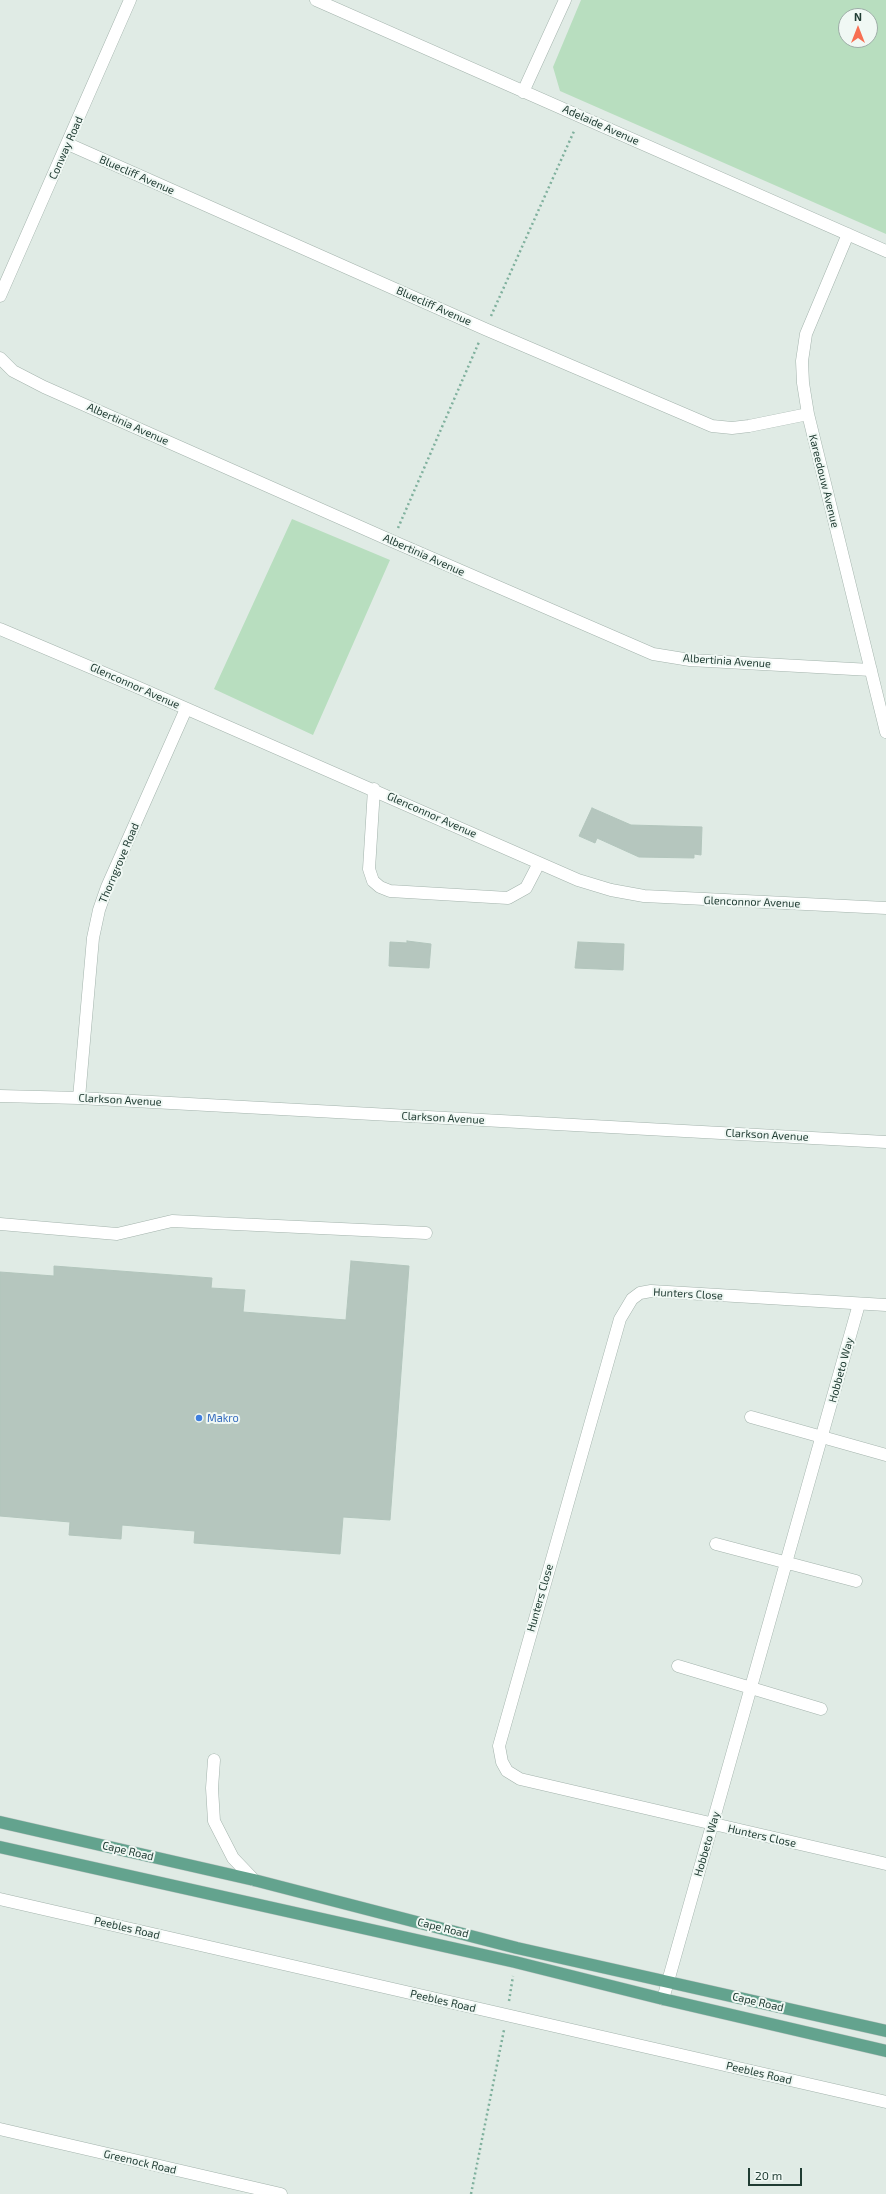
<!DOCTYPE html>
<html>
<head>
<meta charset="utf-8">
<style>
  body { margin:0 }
  #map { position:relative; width:886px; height:2194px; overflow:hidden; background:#e0ebe5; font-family:"Exo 2",sans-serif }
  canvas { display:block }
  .north { position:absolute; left:838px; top:8px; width:40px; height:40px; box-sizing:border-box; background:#f0f8f4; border:1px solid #9dada7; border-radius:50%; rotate:0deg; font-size:11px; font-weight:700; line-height:16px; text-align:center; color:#203c33 }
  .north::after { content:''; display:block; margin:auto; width:14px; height:18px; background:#f76f52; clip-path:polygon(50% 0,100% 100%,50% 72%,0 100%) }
  .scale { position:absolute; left:748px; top:2168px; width:54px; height:18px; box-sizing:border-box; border:2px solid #203c33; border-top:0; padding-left:5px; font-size:12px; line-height:14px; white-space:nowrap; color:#203c33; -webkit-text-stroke:3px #f0f8f4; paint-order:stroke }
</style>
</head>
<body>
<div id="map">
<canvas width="886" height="2194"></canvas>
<div class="north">N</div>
<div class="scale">20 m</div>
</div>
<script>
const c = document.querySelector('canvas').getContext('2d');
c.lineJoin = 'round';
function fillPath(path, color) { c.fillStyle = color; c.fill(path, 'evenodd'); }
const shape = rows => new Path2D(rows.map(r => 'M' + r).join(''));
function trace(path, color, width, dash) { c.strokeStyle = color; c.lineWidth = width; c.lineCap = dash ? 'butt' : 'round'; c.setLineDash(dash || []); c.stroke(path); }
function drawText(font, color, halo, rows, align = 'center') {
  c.font = font + ' "Exo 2",sans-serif'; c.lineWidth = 4; c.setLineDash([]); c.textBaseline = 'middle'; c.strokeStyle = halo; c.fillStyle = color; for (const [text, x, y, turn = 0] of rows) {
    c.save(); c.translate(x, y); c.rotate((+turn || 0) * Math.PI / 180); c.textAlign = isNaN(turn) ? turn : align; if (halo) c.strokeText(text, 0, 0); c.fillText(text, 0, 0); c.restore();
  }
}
const green = shape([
  [581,0,886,0,886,234,560,91,553,67],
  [846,16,870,16,870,40,846,40],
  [292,519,390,560,313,735,214,689]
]);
const building = shape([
  [592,808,631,825,702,827,701,855,694,854,694,858,639,857,597,838,595,843,579,836,592,808],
  [407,941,431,944,429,968,389,966,390,942,407,943,407,941],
  [578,942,624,944,623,970,575,968,578,942],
  [351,1261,409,1266,390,1520,343,1517,340,1554,194,1543,195,1531,122,1525,121,1539,69,1535,70,1522,0,1516,0,1272,54,1276,54,1266,212,1278,211,1288,245,1290,243,1312,346,1320,351,1261]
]);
const path = shape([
  [491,316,575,129],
  [398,528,479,342],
  [509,2001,513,1976],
  [471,2194,504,2030]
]);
const minor = shape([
  [316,0,886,251],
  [523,92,565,0],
  [68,144,485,329,712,426,732,428,749,426,808,414],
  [848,234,806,334,802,361,803,383,808,414,886,732],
  [0,296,130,0],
  [0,358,13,371,44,387,392,541,653,654,690,660,871,670],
  [0,629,137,687,578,880,611,890,644,896,886,908],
  [374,789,369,869,373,881,380,887,390,891,508,898,526,888,539,863],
  [0,1096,79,1098,886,1142],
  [79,1098,93,938,99,910,107,887,186,709],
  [0,1224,117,1234,172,1221,426,1233],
  [886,1305,651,1291,640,1293,632,1299,620,1319,499,1746,502,1762,507,1771,520,1779,886,1864],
  [751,1417,886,1455],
  [716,1544,856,1581],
  [678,1666,821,1709],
  [214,1760,212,1788,214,1821,233,1858,254,1880],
  [0,1899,886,2102],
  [663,1999,859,1304],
  [0,2129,281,2194]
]);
const major = shape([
  [0,1822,254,1880,517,1948,886,2031],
  [0,1847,515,1962,663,1999,886,2051]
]);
const markers = [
  [199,1418,4,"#3f7fe0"]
];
const streetNames = [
  ["Adelaide Avenue",601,125,24],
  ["Conway Road",66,148,-66],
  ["Bluecliff Avenue",137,175,24],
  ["Bluecliff Avenue",434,306,24],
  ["Albertinia Avenue",128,424,24],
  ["Kareedouw Avenue",824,481,76],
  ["Albertinia Avenue",424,555,24],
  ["Albertinia Avenue",727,661,4],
  ["Glenconnor Avenue",135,686,24],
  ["Glenconnor Avenue",432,815,24],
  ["Thorngrove Road",119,863,-67],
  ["Glenconnor Avenue",752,902,2],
  ["Clarkson Avenue",120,1100,3],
  ["Clarkson Avenue",443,1118,3],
  ["Clarkson Avenue",767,1135,3],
  ["Hunters Close",688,1294,3],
  ["Hobbeto Way",841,1370,-75],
  ["Hunters Close",540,1598,-74],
  ["Hunters Close",762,1836,13],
  ["Hobbeto Way",707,1844,-74],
  ["Cape Road",128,1851,13],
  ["Peebles Road",127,1928,13],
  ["Cape Road",443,1928,14],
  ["Peebles Road",443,2001,13],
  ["Cape Road",758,2002,13],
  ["Peebles Road",759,2073,13],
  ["Greenock Road",140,2162,13]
];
const shopNames = [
  ["Makro",207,1418]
];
fillPath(green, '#b8debf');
fillPath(building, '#b5c6be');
trace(building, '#b2c5bc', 1);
trace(minor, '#a3b3ac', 13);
trace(major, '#c1c8c6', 13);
trace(path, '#7fb09d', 2.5, [2, 3]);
trace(minor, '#fff', 12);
trace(major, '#63a38e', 12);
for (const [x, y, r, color] of markers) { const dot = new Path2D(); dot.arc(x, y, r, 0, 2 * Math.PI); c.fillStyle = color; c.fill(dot); trace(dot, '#f0f8f4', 1.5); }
drawText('11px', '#203c33', '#f0f8f4', streetNames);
drawText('11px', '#366cbe', '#f0f8f4', shopNames, 'left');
</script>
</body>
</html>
